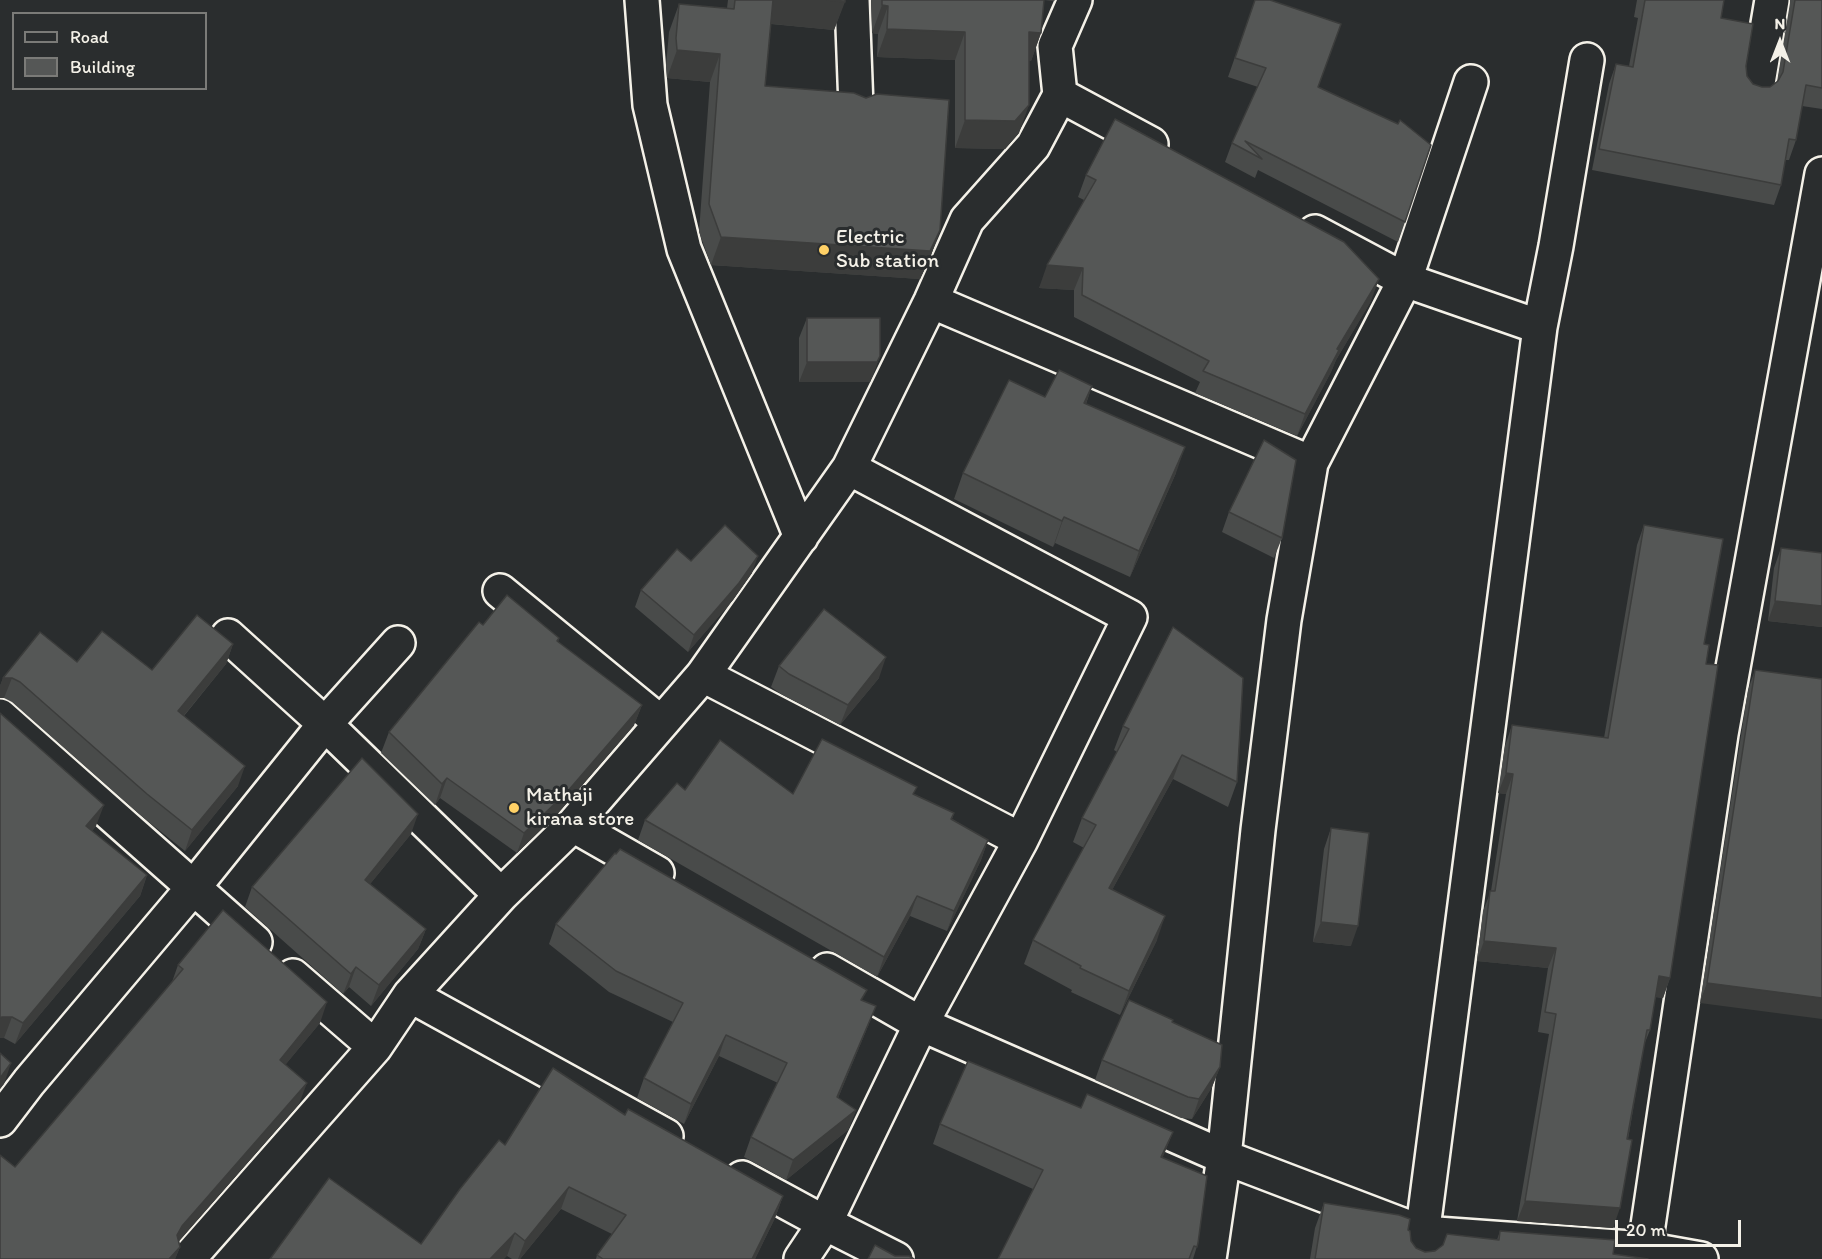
<!DOCTYPE html>
<html>
<head>
<meta charset="utf-8">
<style>
  body { margin:0 }
  #map { position:relative; width:1822px; height:1259px; overflow:hidden; background:#2a2d2e; font-family:Itim,sans-serif }
  canvas { display:block }
  .legend { position:absolute; left:12px; top:12px; width:195px; height:78px; box-sizing:border-box; background:#2a2d2e; border:2px solid #7b7b78; margin:0; padding:8px 10px; list-style:none; font-size:18px; color:#f4f1e8 }
  .legend li { display:flex; align-items:center; gap:12px; height:30px }
  .legend b { width:30px; border:2px solid #7b7b78 }
  .north { position:absolute; left:1750px; top:12px; width:60px; height:60px; -webkit-text-stroke:4px #2a2d2e; paint-order:stroke; rotate:0deg; font-size:16px; font-weight:700; line-height:24px; text-align:center; color:#f4f1e8 }
  .north::after { content:''; display:block; margin:auto; width:21px; height:27px; background:#f4f1e8; clip-path:polygon(50% 0,100% 100%,50% 72%,0 100%) }
  .scale { position:absolute; left:1615px; top:1220px; width:126px; height:27px; box-sizing:border-box; border:3px solid #f4f1e8; border-top:0; padding-left:8px; font-size:18px; line-height:21px; white-space:nowrap; color:#f4f1e8; -webkit-text-stroke:4px #2a2d2e; paint-order:stroke }
</style>
</head>
<body>
<div id="map">
<canvas width="1822" height="1259"></canvas>
<ul class="legend">
<li><b style="height:8px;background:#2a2d2e"></b>Road</li>
<li><b style="height:16px;background:#555756"></b>Building</li>
</ul>
<div class="north">N</div>
<div class="scale">20 m</div>
</div>
<script>
const c = document.querySelector('canvas').getContext('2d');
c.lineJoin = 'round';
const shape = rows => new Path2D(rows.map(r => 'M' + r).join(''));
function trace(path, color, width, dash) { c.strokeStyle = color; c.lineWidth = width; c.lineCap = dash ? 'butt' : 'round'; c.setLineDash(dash || []); c.stroke(path); }
function fillPath(path, color) { c.fillStyle = color; c.fill(path, 'evenodd'); }
function drawText(font, color, halo, rows, align = 'center') {
  c.font = font + ' Itim,sans-serif'; c.lineWidth = 6; c.setLineDash([]); c.textBaseline = 'middle'; c.strokeStyle = halo; c.fillStyle = color; for (const [text, x, y, turn = 0] of rows) {
    c.save(); c.translate(x, y); c.rotate((+turn || 0) * Math.PI / 180); c.textAlign = isNaN(turn) ? turn : align; if (halo) c.strokeText(text, 0, 0); c.fillText(text, 0, 0); c.restore();
  }
}
const minor = shape([
  [642,0,650,105,684,249,801,537],
  [852,0,856,107],
  [1757,89,1772,0],
  [1060,95,1151,144],
  [1315,232,1405,280,1540,327],
  [931,301,1311,463],
  [500,591,661,723],
  [228,636,325,724,501,895],
  [703,675,1021,840],
  [0,716,255,942],
  [573,825,657,873],
  [827,970,921,1024,1224,1157,1423,1233,1645,1249,1701,1259],
  [293,976,375,1047],
  [410,995,666,1136],
  [0,1120,29,1082,193,888,325,724,398,643],
  [742,1178,825,1223,896,1259],
  [188,1259,375,1047,410,995,501,895,573,825,703,675,849,468,931,301,967,220,1033,146,1060,95,1055,46,1075,0],
  [801,1259,825,1223,921,1024,1021,840,1130,617,849,468],
  [1209,1259,1224,1157,1258,830,1284,620,1311,463,1405,280,1471,82],
  [1419,1259,1540,327,1556,246,1587,60],
  [1643,1259,1721,734,1822,174]
]);
const wall = shape([
  [728,0,845,0,834,30,771,24,765,86,940,230,930,258,920,279,711,265,699,232,710,82,667,78,666,66,669,32,679,4,727,8],
  [871,0,1055,0,1054,1,1044,0,1041,33,1031,61,1029,61,1019,133,1005,149,955,148,955,60,877,57,878,34,872,33],
  [1255,0,1318,87,1405,222,1398,242,1258,170,1255,178,1225,162,1232,143,1258,87,1228,77],
  [1637,0,1724,0,1721,18,1746,66,1747,76,1753,84,1762,87,1770,87,1777,82,1790,3,1790,0,1822,0,1822,109,1802,106,1796,140,1789,160,1785,160,1781,185,1774,205,1592,170,1609,84,1616,64,1629,66,1638,18,1634,17],
  [1086,175,1371,301,1336,360,1331,372,1297,436,1195,393,1200,382,1074,317,1074,290,1039,288,1084,200,1078,197],
  [807,318,880,356,870,382,799,382,799,338],
  [1092,386,1086,404,1176,473,1130,577,1055,543,1053,547,954,499,963,473,1045,397],
  [1229,512,1282,538,1274,558,1222,532],
  [1644,525,1704,644,1706,664,1670,978,1663,998,1655,997,1650,1030,1644,1045,1613,1228,1517,1221,1549,1034,1538,1032,1548,968,1477,961,1483,911,1491,891,1506,794,1498,793,1505,746,1512,725,1604,738,1637,545],
  [1781,548,1822,553,1822,627,1768,621,1774,568],
  [691,561,752,573,733,600,688,652,635,607,641,590],
  [483,625,559,638,558,642,642,705,634,725,559,812,517,853,440,798,435,805,381,753,389,732],
  [233,644,226,664,184,716,238,786,185,851,139,814,12,702,4,698,0,698,0,686,3,678,152,670],
  [779,666,879,678,840,725,781,694,771,687],
  [1755,670,1822,679,1700,1003,1748,690],
  [0,713,96,826,92,831,147,875,140,896,15,1044,4,1038,0,1038],
  [1123,726,1237,782,1228,807,1173,779,1112,890,1157,940,1120,1015,1071,992,1072,990,1024,964,1033,940,1084,848,1073,842,1082,818,1117,752,1114,750],
  [685,790,793,794,914,794,954,813,952,819,988,840,981,860,947,931,910,916,877,977,638,840,645,820],
  [1331,828,1351,946,1313,942,1324,849],
  [411,834,370,884,426,929,418,949,371,1006,349,987,343,994,245,907,252,887],
  [556,924,863,1001,876,1006,868,1026,838,1098,856,1110,848,1130,786,1180,744,1157,751,1137,778,1083,719,1056,684,1124,637,1098,644,1078,673,1022,609,992,549,944],
  [178,965,320,1023,285,1065,299,1104,179,1241,180,1247,175,1259,0,1259,15,1167,172,982],
  [1172,1022,1220,1067,1212,1087,1192,1119,1181,1118,1095,1080,1102,1060],
  [1081,1108,1173,1132,1162,1158,1198,1243,1193,1259,998,1259,1033,1189,933,1144,940,1124],
  [625,1115,783,1196,775,1218,755,1259,596,1259,597,1255,612,1234,561,1209,520,1259,512,1259,507,1256,421,1244,505,1145],
  [1324,1203,1408,1230,1411,1241,1416,1248,1425,1252,1497,1240,1500,1231,1613,1254,1648,1259,1310,1259,1315,1228]
]);
const shadedWall = shape([
  [771,0,827,0,845,2,834,30,763,23],
  [882,5,888,6,878,34,872,33],
  [887,29,965,32,955,60,877,57],
  [1029,32,1041,33,1031,61,1019,60],
  [677,50,720,54,710,82,667,78],
  [1029,105,1019,133,1005,149,955,148,965,120],
  [940,230,930,258,920,279,711,265,721,237],
  [1047,265,1083,268,1074,290,1039,288],
  [1379,279,1371,301,1336,360,1331,372,1297,436,1305,414,1337,349],
  [880,356,870,382,799,382,807,362],
  [1092,386,1083,412,1084,403],
  [1185,447,1176,473,1130,577,1139,551],
  [1064,517,1055,543,1053,547,1062,521],
  [758,556,752,573,733,600,688,652,694,635],
  [1775,601,1822,606,1822,627,1768,621],
  [233,644,226,664,171,731,178,711],
  [886,657,879,678,840,725,848,705],
  [3,678,12,678,4,698,0,698,0,686],
  [642,705,634,725,559,812,517,853,524,833],
  [1182,755,1173,779,1100,912,1109,888],
  [245,766,238,786,185,851,192,830],
  [1506,773,1513,774,1506,794,1498,793],
  [447,778,440,798,435,805,442,784],
  [104,805,96,826,79,847,86,826],
  [418,814,411,834,357,900,365,880],
  [988,840,981,860,947,931,954,911],
  [147,875,140,896,15,1044,23,1023],
  [917,896,910,916,877,977,884,957],
  [1165,916,1157,940,1120,1015,1129,991],
  [1321,922,1358,926,1351,946,1313,942],
  [426,929,418,949,371,1006,379,985],
  [1484,941,1556,948,1548,968,1477,961],
  [356,967,349,987,343,994,351,974],
  [1659,976,1670,978,1663,998,1652,996],
  [1707,983,1822,998,1822,1019,1700,1003],
  [327,1002,320,1023,272,1081,280,1060],
  [876,1006,868,1026,830,1117,837,1097],
  [2,1017,12,1017,4,1038,0,1038,0,1018],
  [726,1035,719,1056,684,1124,691,1104],
  [11,1063,4,1084,0,1089,0,1078],
  [1220,1067,1212,1087,1192,1119,1199,1099],
  [307,1083,299,1104,174,1247,177,1235,182,1226],
  [856,1110,848,1130,786,1180,793,1160],
  [1173,1132,1165,1152,1154,1178,1161,1157],
  [569,1187,561,1209,520,1259,518,1259,525,1241],
  [783,1196,775,1218,755,1259,752,1259],
  [1525,1201,1620,1208,1613,1228,1517,1221],
  [515,1233,507,1256,504,1259,490,1259],
  [180,1247,175,1259,169,1259]
]);
const building = shape([
  [735,0,773,0,765,86,854,93,866,98,877,94,949,100,940,230,930,251,721,237,709,204,720,54,677,50,676,38,679,4,734,9,735,0],
  [827,0,845,0,845,2,827,0],
  [882,0,1044,0,1041,33,1029,32,1029,105,1015,121,965,120,965,32,887,29,888,6,882,5,882,0],
  [1255,0,1270,0,1341,24,1318,87,1398,124,1400,120,1431,145,1405,222,1245,141,1262,159,1232,143,1266,68,1235,58,1255,0],
  [1645,0,1724,0,1721,18,1753,24,1746,66,1747,76,1753,84,1762,87,1770,87,1778,81,1783,72,1795,0,1822,0,1822,88,1806,85,1796,140,1789,139,1781,185,1599,149,1616,64,1633,67,1645,0],
  [1115,119,1344,242,1379,279,1337,349,1339,350,1305,414,1203,371,1209,361,1082,295,1083,268,1047,265,1096,180,1086,175,1115,119],
  [807,318,880,318,880,356,877,362,807,362,807,318],
  [1059,370,1092,386,1084,403,1185,447,1139,551,1064,517,1062,521,963,473,1009,380,1045,397,1059,370],
  [1264,440,1296,460,1282,538,1229,512,1264,440],
  [725,525,758,556,739,583,694,635,641,590,677,549,691,561,725,525],
  [1644,525,1723,539,1704,644,1709,645,1706,664,1718,665,1670,978,1659,976,1650,1030,1647,1030,1627,1139,1632,1140,1620,1208,1525,1201,1556,1014,1545,1012,1556,948,1484,941,1490,891,1495,891,1513,774,1506,773,1512,725,1608,738,1644,525],
  [1781,548,1822,553,1822,606,1775,601,1781,548],
  [507,595,559,638,557,641,642,705,567,792,524,833,447,778,442,784,389,732,479,622,483,625,507,595],
  [824,609,886,657,848,705,789,674,779,666,824,609],
  [197,615,233,644,178,711,245,766,192,830,147,794,20,682,12,678,3,678,40,632,77,662,102,631,152,670,197,615],
  [1173,627,1243,678,1237,782,1182,755,1109,888,1165,916,1129,991,1080,968,1081,966,1033,940,1096,825,1082,818,1129,729,1123,726,1173,627],
  [1755,670,1822,679,1822,998,1707,983,1755,670],
  [0,713,104,805,86,826,147,875,23,1023,12,1017,2,1017,0,1018,0,713],
  [822,739,917,787,913,794,954,813,951,819,988,840,954,911,917,896,884,957,645,820,677,783,685,790,720,740,793,794,822,739],
  [362,758,418,814,365,880,426,929,379,985,356,967,351,974,252,887,362,758],
  [1331,828,1369,833,1358,926,1321,922,1331,828],
  [620,849,867,990,861,1000,876,1006,837,1097,856,1110,793,1160,751,1137,787,1063,726,1035,691,1104,644,1078,683,1003,616,971,556,924,615,853,616,854,620,849],
  [223,910,327,1002,280,1060,307,1083,182,1226,177,1235,180,1247,169,1259,0,1259,0,1155,15,1167,183,969,178,965,223,910],
  [1129,1000,1173,1020,1172,1022,1222,1045,1220,1067,1199,1099,1188,1097,1102,1060,1129,1000],
  [0,1053,11,1063,0,1078,0,1053],
  [968,1061,1081,1108,1087,1094,1173,1132,1161,1157,1207,1176,1198,1243,1197,1247,1194,1246,1189,1259,998,1259,1043,1170,940,1124,968,1061],
  [553,1068,625,1115,628,1109,783,1196,752,1259,603,1259,597,1255,626,1215,569,1187,525,1241,515,1233,490,1259,270,1259,329,1178,421,1244,460,1189,499,1140,505,1145,553,1068],
  [1324,1203,1399,1215,1410,1219,1408,1230,1410,1231,1411,1241,1416,1248,1425,1252,1435,1251,1443,1245,1447,1234,1499,1240,1500,1231,1615,1240,1613,1254,1648,1259,1315,1259,1324,1203],
  [875,1245,895,1256,909,1256,914,1259,868,1259,875,1245]
]);
const markers = [
  [824,250,6,"#ffd166"],
  [514,808,6,"#ffd166"]
];
const poiNames = [
  ["Electric",836,238],
  ["Sub station",836,262],
  ["Mathaji",526,796],
  ["kirana store",526,820]
];
trace(minor, '#f4f1e8', 38);
trace(minor, '#2a2d2e', 33);
fillPath(wall, '#494b4a');
fillPath(shadedWall, '#3c3d3c');
fillPath(building, '#555756');
trace(building, '#3c3d3c', 1.5);
for (const [x, y, r, color] of markers) { const dot = new Path2D(); dot.arc(x, y, r, 0, 2 * Math.PI); c.fillStyle = color; c.fill(dot); trace(dot, '#2a2d2e', 2); }
drawText('21px', '#f4f1e8', '#2a2d2e', poiNames, 'left');
</script>
</body>
</html>
